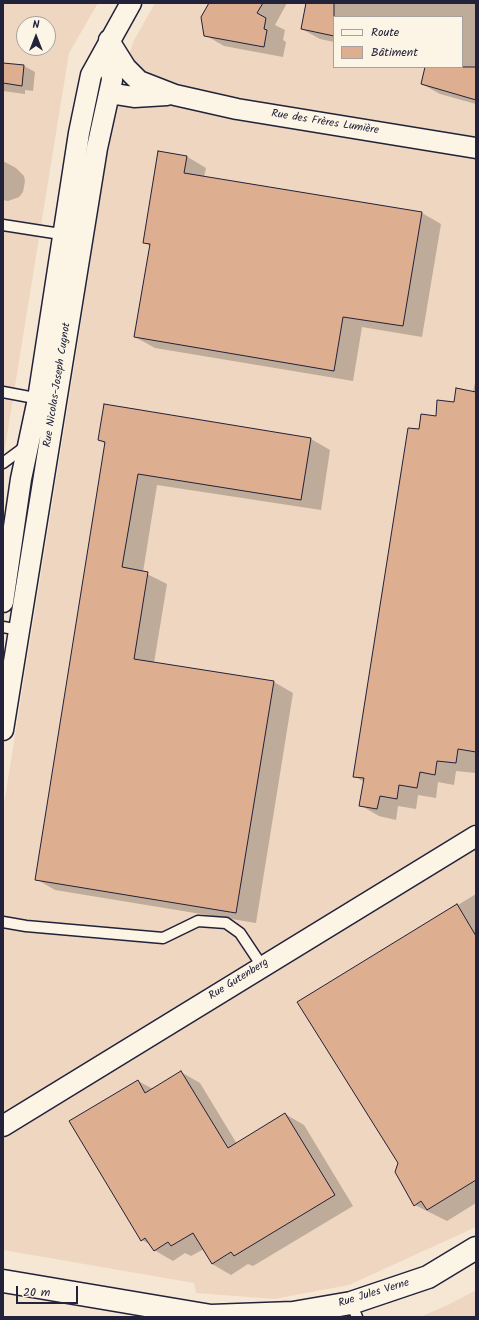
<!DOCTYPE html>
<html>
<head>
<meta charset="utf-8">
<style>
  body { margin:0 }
  #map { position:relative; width:479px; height:1320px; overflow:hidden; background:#f6e7d4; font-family:Kalam,sans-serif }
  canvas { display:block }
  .frame { position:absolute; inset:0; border:4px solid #22223b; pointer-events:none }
  .legend { position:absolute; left:333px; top:16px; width:130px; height:52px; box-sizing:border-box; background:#fcf5e5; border:1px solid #a5a1a1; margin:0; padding:5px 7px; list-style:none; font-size:12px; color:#22223b }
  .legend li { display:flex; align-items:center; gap:8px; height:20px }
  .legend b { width:20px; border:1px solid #a5a1a1 }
  .north { position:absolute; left:16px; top:16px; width:40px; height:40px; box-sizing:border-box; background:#fcf5e5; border:1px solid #a5a1a1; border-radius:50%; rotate:0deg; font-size:11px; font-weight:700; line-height:16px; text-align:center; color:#22223b }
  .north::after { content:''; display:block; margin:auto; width:14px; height:18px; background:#22223b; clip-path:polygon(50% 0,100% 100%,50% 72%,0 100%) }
  .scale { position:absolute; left:16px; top:1286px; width:62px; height:18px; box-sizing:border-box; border:2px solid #22223b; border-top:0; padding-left:5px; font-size:12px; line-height:14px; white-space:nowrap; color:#22223b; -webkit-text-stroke:3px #fcf5e5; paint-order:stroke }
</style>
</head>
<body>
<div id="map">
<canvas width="479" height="1320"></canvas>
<div class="frame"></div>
<ul class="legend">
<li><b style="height:5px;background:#fcf5e5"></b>Route</li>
<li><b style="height:11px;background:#deae90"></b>Bâtiment</li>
</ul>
<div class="north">N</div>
<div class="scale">20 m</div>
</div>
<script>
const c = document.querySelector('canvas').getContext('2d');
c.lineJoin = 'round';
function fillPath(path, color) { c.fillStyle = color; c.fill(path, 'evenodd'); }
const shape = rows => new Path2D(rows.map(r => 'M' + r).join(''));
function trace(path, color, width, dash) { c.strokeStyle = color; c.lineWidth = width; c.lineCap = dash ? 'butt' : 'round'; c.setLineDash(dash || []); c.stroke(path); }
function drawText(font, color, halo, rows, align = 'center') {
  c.font = font + ' Kalam,sans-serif'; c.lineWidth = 3.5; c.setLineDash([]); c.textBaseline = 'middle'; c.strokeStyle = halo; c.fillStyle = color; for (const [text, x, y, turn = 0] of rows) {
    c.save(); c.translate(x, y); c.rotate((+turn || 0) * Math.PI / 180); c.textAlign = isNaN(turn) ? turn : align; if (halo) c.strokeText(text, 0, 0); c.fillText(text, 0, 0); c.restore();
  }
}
const built = shape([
  [3,3,98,3,69,53,3,460],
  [24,24,48,24,48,48,24,48],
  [155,3,476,3,476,1227,349,1285,274,1299,196,1293,194,1283,3,1250,3,810,74,368,108,147,120,88,133,42],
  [334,17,462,17,462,67,334,67],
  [476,1290,476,1317,420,1317,448,1305]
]);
const shadow = shape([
  [210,3,287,3,275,25,285,30,283,40,286,42,283,57,224,46,205,35],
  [307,3,476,3,476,104,440,94,422,84,426,67,462,67,462,17,334,17,334,42,320,39,302,29],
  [3,64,24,66,35,72,33,91,25,90,25,94,3,91],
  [186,156,206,168,204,177,422,213,441,224,422,337,362,327,353,381,155,348,135,337,150,246,144,242],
  [3,161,16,168,24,176,25,181,23,192,19,197,8,201,3,200],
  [476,378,475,773,456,771,454,785,438,782,436,798,418,795,416,809,398,806,396,820,379,816,360,805,364,782,354,776,420,430,455,403,473,392],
  [105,405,311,439,330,450,321,510,157,485,143,572,167,584,154,663,274,682,293,693,256,923,55,890,36,879,106,444,99,440],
  [476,894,476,1203,447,1221,415,1205,399,1162,298,1002],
  [181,1072,200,1083,237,1144,285,1114,304,1125,353,1206,253,1266,248,1264,231,1275,212,1264,204,1249,191,1256,185,1253,173,1261,154,1250,151,1245,142,1240,138,1081,153,1089]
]);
const building = shape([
  [209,3,263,3,257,13,266,18,264,29,267,30,264,47,204,36,201,17,209,3],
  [306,3,334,3,334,36,301,29,306,3],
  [3,63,24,65,22,86,3,83,3,63],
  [425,67,476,67,476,100,421,84,425,67],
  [158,151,187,156,184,173,422,212,403,326,343,317,334,371,134,337,150,244,143,243,158,151],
  [456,388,476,392,476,752,458,749,456,763,437,761,435,775,420,772,417,788,399,785,397,799,380,796,377,809,359,806,364,778,353,777,408,428,419,429,421,414,436,416,437,400,454,402,456,388],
  [104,404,311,438,301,500,138,474,122,567,148,572,134,659,274,681,236,913,35,880,105,442,98,440,104,404],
  [457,904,476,936,476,1180,427,1210,421,1201,414,1206,395,1172,398,1163,297,1002,457,904],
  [181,1071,228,1148,285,1113,335,1195,234,1256,231,1252,212,1264,193,1233,171,1246,168,1242,154,1251,145,1238,141,1241,69,1121,138,1080,145,1093,181,1071]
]);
const lane = shape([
  [3,225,67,235],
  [3,392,40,399],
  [3,463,26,446],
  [3,627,20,630],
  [3,922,26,926,163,938,198,921,226,923,240,933,262,966],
  [351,1303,357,1317]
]);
const street = shape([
  [111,44,126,68,139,81,175,95,237,109,476,148],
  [109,93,134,97,167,95],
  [3,602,21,479,38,399,79,133,91,75,131,3],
  [3,730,97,148,112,80,109,40],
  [3,1126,476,836]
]);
const secondary = shape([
  [3,1281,211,1316,293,1313,351,1303,428,1277,476,1248]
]);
const streetNames = [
  ["Rue des Frères Lumière",325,123,9],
  ["Rue Nicolas-Joseph Cugnot",58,385,-81],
  ["Rue Gutenberg",239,980,-32],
  ["Rue Jules Verne",374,1294,-17]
];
fillPath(built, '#efd6c0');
fillPath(shadow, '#0003');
fillPath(building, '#deae90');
trace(building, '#22223b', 1);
trace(lane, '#22223b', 13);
trace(street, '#22223b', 23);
trace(secondary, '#22223b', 25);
trace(lane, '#fcf5e5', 10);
trace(street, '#fcf5e5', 20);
trace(secondary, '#fcf5e5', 22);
drawText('11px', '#22223b', '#fcf5e5', streetNames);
</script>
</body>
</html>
